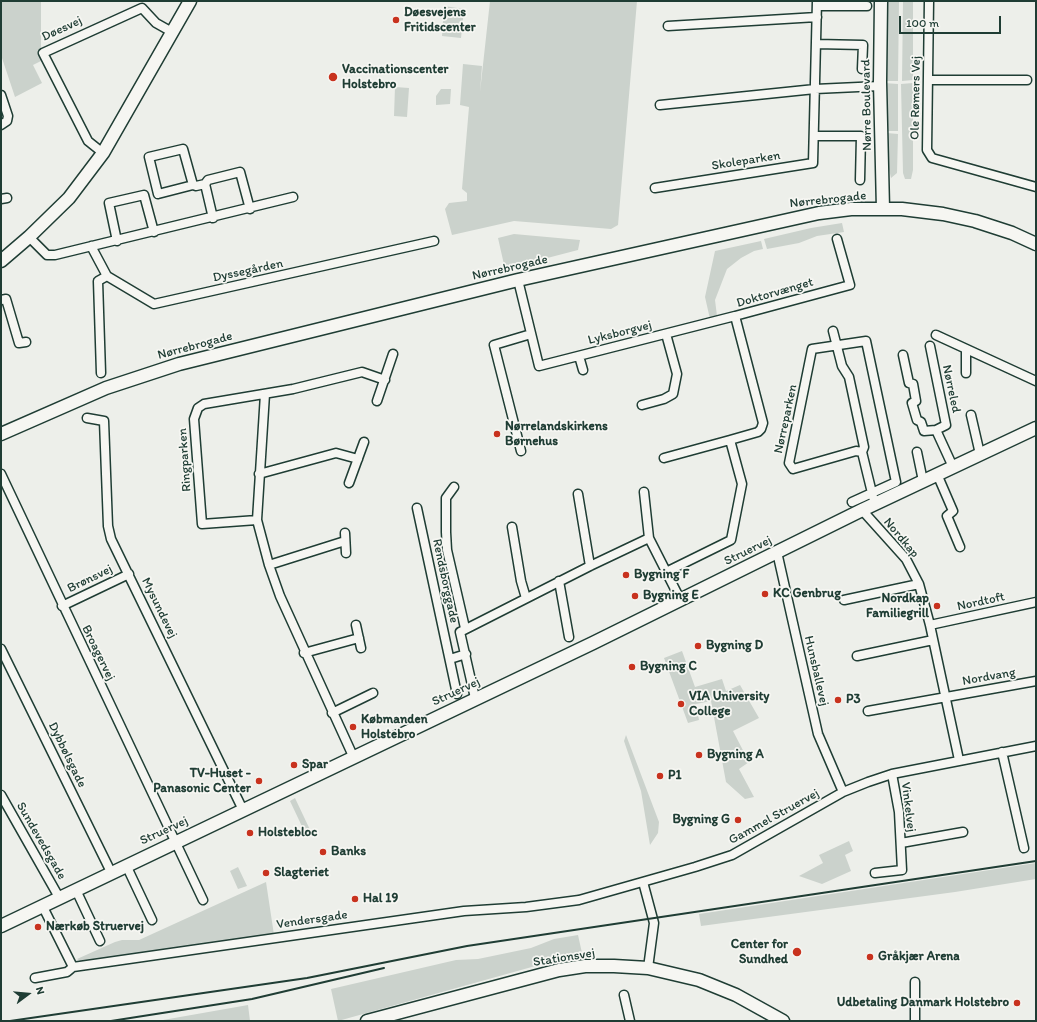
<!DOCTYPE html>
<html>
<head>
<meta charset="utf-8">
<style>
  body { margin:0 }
  #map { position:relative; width:1037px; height:1022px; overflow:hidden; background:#edefea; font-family:Itim,sans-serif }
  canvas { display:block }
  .frame { position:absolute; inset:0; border:2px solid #1f3d34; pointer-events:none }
  .north { position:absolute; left:8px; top:974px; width:40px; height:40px; -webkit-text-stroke:3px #f6f6f2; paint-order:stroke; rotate:74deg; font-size:11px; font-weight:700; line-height:16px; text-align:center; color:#1f3d34 }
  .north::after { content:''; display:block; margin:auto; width:14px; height:18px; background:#1f3d34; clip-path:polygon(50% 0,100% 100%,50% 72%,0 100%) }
  .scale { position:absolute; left:899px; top:16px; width:102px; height:18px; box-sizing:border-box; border:2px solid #1f3d34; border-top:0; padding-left:5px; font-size:12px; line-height:14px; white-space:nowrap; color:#1f3d34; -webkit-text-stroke:3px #f6f6f2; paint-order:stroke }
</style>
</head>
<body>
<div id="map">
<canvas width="1037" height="1022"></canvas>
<div class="frame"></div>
<div class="north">N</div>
<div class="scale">100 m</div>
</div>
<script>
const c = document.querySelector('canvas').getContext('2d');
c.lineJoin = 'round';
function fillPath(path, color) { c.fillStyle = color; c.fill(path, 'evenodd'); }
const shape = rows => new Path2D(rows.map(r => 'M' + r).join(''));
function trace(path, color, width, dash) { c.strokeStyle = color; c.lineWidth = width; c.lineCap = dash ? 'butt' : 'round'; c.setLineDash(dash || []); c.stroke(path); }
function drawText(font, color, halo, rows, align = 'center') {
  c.font = font + ' Itim,sans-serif'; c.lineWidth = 3.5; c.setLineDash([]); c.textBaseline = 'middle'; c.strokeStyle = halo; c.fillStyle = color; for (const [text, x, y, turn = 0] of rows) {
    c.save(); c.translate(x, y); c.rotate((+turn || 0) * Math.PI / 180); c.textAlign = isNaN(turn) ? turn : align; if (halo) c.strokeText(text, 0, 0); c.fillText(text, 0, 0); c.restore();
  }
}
const green = shape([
  [1,1,41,1,41,61,33,65,42,83,15,97,1,55],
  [490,1,637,1,618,225,611,229,514,221,452,235,445,209,449,203,467,201,467,193,462,189,469,107,460,105,463,64,482,66,480,92],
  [885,1,899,1,898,81,885,81],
  [903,1,913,1,913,80,902,81],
  [444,6,464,9,461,38,442,36],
  [884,83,898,84,898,131,888,131,884,110],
  [913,83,913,170,911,179,905,179,903,173,901,84],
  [395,87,409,88,407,117,394,116],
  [441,89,451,89,450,104,436,105,436,96],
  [887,133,898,134,897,173,891,178,886,155],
  [842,223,844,232,817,236,799,243,767,249,764,239,811,228],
  [514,234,580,240,578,250,505,269,498,238],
  [761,241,763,249,754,251,741,258,727,269,715,300,717,316,710,319,705,297,715,251],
  [682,651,695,687,722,679,726,691,740,685,759,718,733,731,749,762,739,769,754,797,745,799,726,782,711,701,696,704,699,720,688,723,664,658],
  [626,735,659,822,658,833,650,845,641,791,624,741],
  [295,798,312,834,307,837,290,801],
  [849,841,853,851,845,855,851,871,822,884,799,876,823,863,819,855],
  [1036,863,1036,879,955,892,701,926,699,914],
  [238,867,247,886,238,889,230,871],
  [266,882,274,935,82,962,77,959,115,942,122,940,139,940],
  [578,935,582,953,338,1021,331,989,456,960,478,959,531,948,554,939],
  [248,1005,250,1021,163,1021,163,1020]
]);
const street = shape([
  [929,1,927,150,932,158,1036,187],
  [817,6,867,6],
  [668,26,817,17],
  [816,44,863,45,862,69],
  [929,80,1027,80],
  [1,95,8,116,7,121,1,125],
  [660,105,815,89,880,86],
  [814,136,861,136,860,180],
  [103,153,88,141,43,53,142,8,156,23,172,32],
  [193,185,183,149,149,157,158,194,193,185,196,186,205,184],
  [655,188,813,163,817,1],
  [1,199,7,198],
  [213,218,205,184,208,180,240,172,250,209],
  [29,237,47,255,55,255,293,197],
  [117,241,109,203,144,195,154,232],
  [91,246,107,276,154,304,434,241],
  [518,280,539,366,735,316],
  [1,300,6,299,19,343,26,342],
  [833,331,842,366,849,377,864,447,862,452,873,497],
  [936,335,1036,381],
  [930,346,946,425,936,430],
  [966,349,966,373],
  [903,355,909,383,913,384,916,401,912,403,917,420,921,422,924,431,936,430,953,467],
  [579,356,583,370],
  [101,373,98,281,107,276],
  [265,394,257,520,269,565,280,596,353,756],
  [377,401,393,354],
  [642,405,664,399,673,394,677,374,666,334],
  [971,415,980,454],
  [87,418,104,421,108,526,111,539,243,810],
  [730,440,758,432,761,429,763,423,735,316,850,285,837,239],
  [521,451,494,345,531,334],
  [917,452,923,481],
  [664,458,730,440,742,484,731,540,666,572],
  [1,474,203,900],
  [259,474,336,453,358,459],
  [937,474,953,511,947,516,960,547],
  [349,483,364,442],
  [454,487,446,498,446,532,447,550,465,628],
  [644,492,649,538],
  [578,494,590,566],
  [852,502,896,482,866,341,812,349,789,463,793,469,856,451,862,452],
  [417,508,457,694],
  [862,510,906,559,919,584,930,625,959,760],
  [257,520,202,524,194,419,198,408,204,404,293,389,362,372,385,380],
  [512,527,521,581,526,598],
  [345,533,346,553],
  [777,552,818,734,843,792],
  [269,565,345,541],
  [559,581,569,637],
  [844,600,919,584],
  [62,606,129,574],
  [356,625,361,648],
  [930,625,1036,602],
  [1,649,111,872],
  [304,653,359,638],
  [857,656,933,640],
  [450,659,466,654],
  [475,698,460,632,590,566,649,538,680,599],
  [868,711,1036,681],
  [332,713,373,693],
  [1002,752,1024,848],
  [1,795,60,899],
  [901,843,963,832],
  [126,865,152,920],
  [875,873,902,870,899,812,892,774],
  [643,882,654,923,648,968],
  [76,890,100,941],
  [43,907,73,967,464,911,526,907,579,900,695,867,732,855,843,792,868,782,892,774,1036,746],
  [35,978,67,972,73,967],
  [624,995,630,1021],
  [915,1021,915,982]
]);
const secondary = shape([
  [881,1,880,82,883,209],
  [1,261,29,237,69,198,103,153,190,1],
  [1,434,106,388,179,364,518,280,819,213,851,209,902,209,943,214,975,221,1012,233,1036,244],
  [1,926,593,643,862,510,1036,428],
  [367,1021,559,970,585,966,614,966,648,968,699,980,736,995,783,1021]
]);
const rail = shape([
  [10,1021,307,978,467,946,1036,861],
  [111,1021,252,999,384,968]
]);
const markers = [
  [396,20,4,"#c8321e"],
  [333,77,5,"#c8321e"],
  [497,434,4,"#c8321e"],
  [626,575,4,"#c8321e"],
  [765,594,4,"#c8321e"],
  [635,596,4,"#c8321e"],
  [937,606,4,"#c8321e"],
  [698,646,4,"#c8321e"],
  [632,667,4,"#c8321e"],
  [838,700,4,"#c8321e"],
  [681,704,4,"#c8321e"],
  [353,727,4,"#c8321e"],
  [699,755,4,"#c8321e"],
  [294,765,4,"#c8321e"],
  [660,776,4,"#c8321e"],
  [259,781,4,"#c8321e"],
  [738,820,4,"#c8321e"],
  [250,833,4,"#c8321e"],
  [323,852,4,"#c8321e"],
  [266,873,4,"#c8321e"],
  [355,899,4,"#c8321e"],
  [38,927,4,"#c8321e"],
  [797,952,5,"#c8321e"],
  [870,957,4,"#c8321e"],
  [1017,1003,4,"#c8321e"]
];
const poiNames = [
  ["Døesvejens",404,13],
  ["Fritidscenter",404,28],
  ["Vaccinationscenter",342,70],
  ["Holstebro",342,85],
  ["Nørrelandskirkens",505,427],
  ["Børnehus",505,442],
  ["Bygning F",634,575],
  ["KC Genbrug",773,594],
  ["Bygning E",643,596],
  ["Nordkap",929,599,"right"],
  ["Familiegrill",929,614,"right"],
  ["Bygning D",706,646],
  ["Bygning C",640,667],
  ["VIA University",689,697],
  ["College",689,712],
  ["P3",846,700],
  ["Købmanden",361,720],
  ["Holstebro",361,735],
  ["Bygning A",707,755],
  ["Spar",302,765],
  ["TV-Huset -",251,774,"right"],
  ["Panasonic Center",251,789,"right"],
  ["P1",668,776],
  ["Bygning G",730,820,"right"],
  ["Holstebloc",258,833],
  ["Banks",331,852],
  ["Slagteriet",274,873],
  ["Hal 19",363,899],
  ["Nærkøb Struervej",46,927],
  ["Center for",788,945,"right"],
  ["Sundhed",788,960,"right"],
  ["Gråkjær Arena",878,957],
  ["Udbetaling Danmark Holstebro",1009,1003,"right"]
];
const streetNames = [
  ["Døesvej",62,29,-25],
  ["Ole Rømers Vej",916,98,-89],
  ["Nørre Boulevard",867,105,-91],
  ["Skoleparken",746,161,-9],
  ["Nørrebrogade",828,200,-6],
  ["Nørrebrogade",510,268,-13],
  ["Dyssegården",248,271,-12],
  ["Doktorvænget",775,293,-16],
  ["Lyksborgvej",620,333,-14],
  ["Nørrebrogade",195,346,-15],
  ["Nørreled",951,389,78],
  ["Nørreparken",786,419,-78],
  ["Ringparken",185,460,-94],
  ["Nordkap",901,538,50],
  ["Struervej",748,551,-26],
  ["Brønsvej",90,579,-26],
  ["Rendsborggade",445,581,78],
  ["Nordtoft",981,602,-12],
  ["Mysundevej",159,608,64],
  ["Broagervej",98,653,64],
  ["Hunsballevej",816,671,77],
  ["Nordvang",989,677,-10],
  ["Struervej",456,692,-25],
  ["Dybbølsgade",67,755,64],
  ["Vinkelvej",908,807,83],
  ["Gammel Struervej",774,817,-29],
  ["Struervej",164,831,-25],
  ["Sundevedsgade",41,841,60],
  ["Vendersgade",312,920,-8],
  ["Stationsvej",564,958,-9]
];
fillPath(green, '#cbd2cc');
trace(street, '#1f3d34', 11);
trace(secondary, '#1f3d34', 15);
trace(street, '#f6f6f2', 8);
trace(secondary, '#f6f6f2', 12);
trace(rail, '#1f3d34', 2);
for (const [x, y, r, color] of markers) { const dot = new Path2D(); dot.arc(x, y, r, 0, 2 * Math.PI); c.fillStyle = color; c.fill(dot); trace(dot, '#f6f6f2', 1.5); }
drawText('bold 13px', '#1f3d34', '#f6f6f2', poiNames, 'left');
drawText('13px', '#1f3d34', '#f6f6f2', streetNames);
</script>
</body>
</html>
